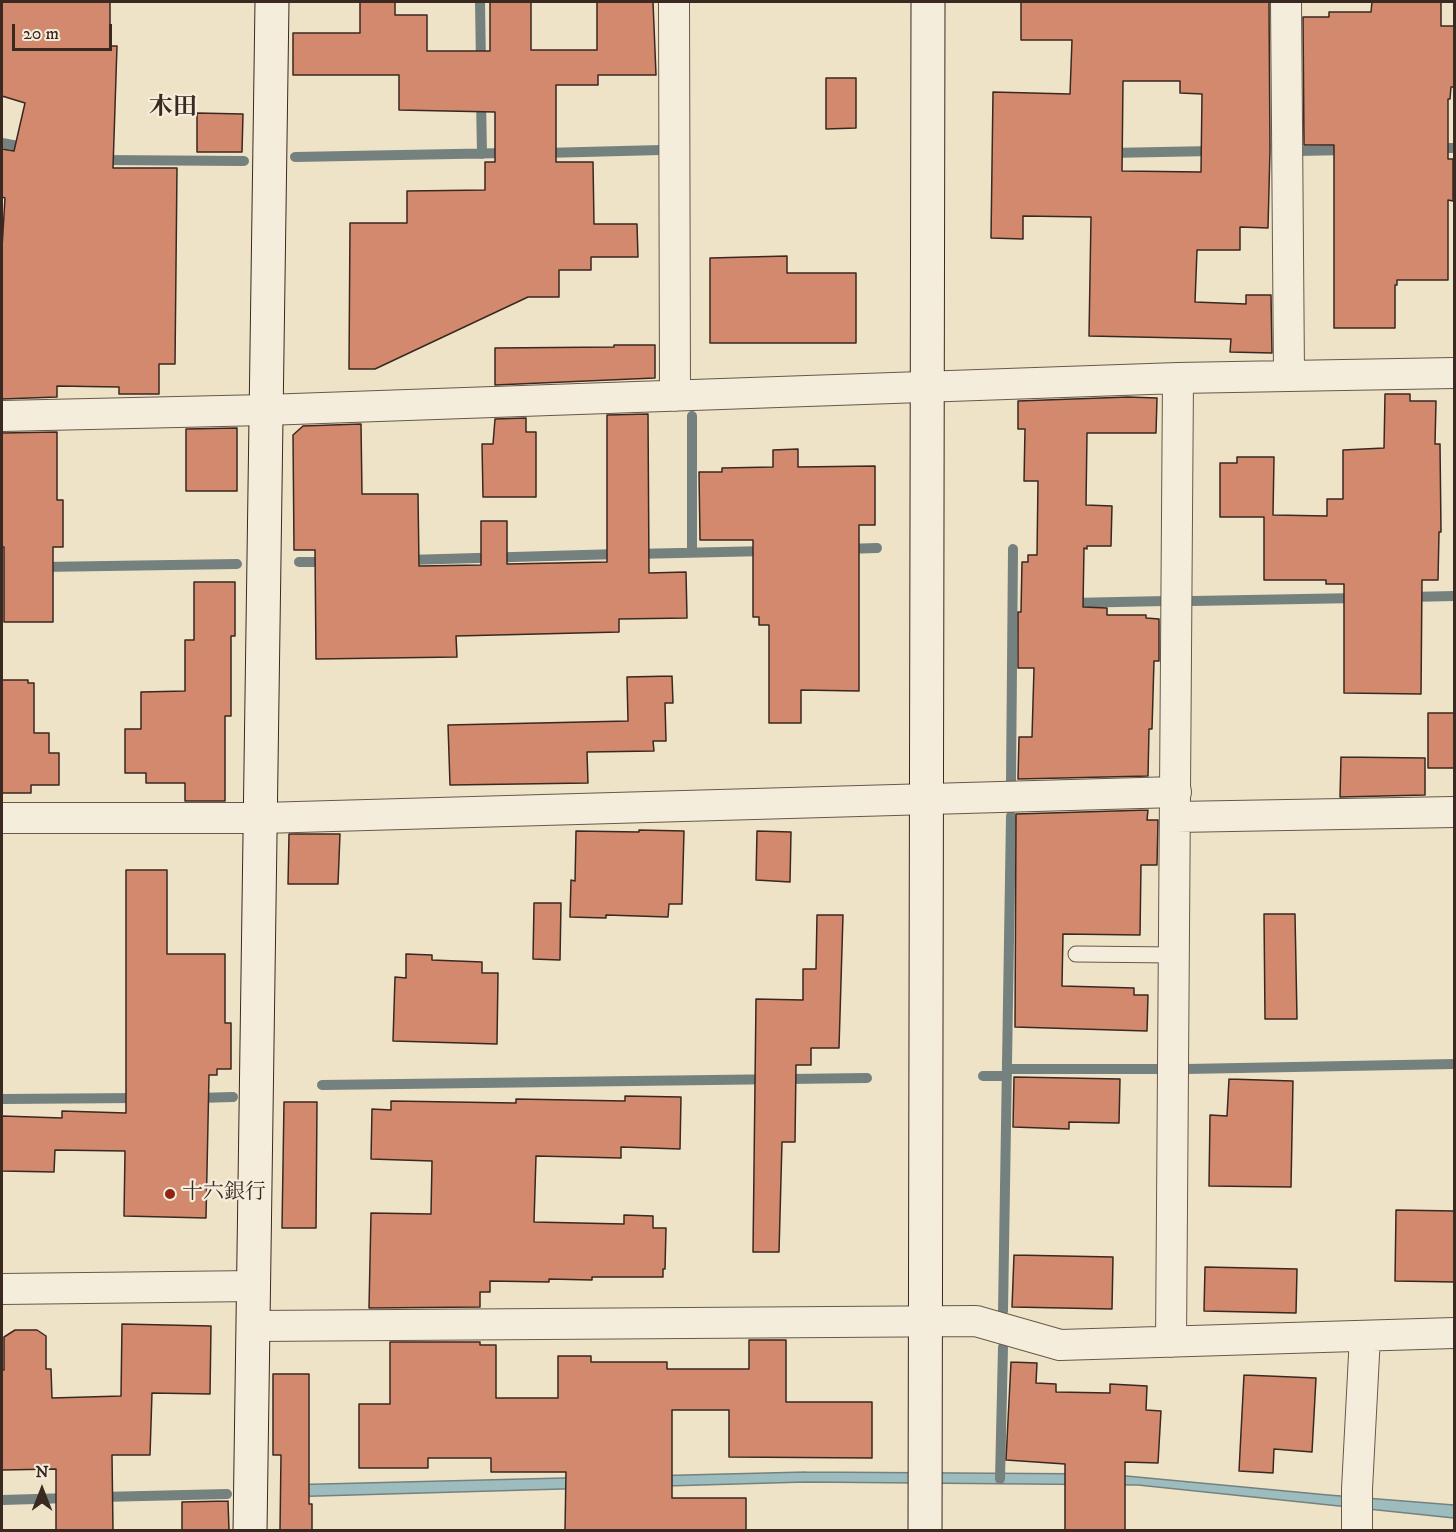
<!DOCTYPE html>
<html>
<head>
<meta charset="utf-8">
<style>
  body { margin:0 }
  #map { position:relative; width:1456px; height:1532px; overflow:hidden; background:#efe3c7; font-family:"IM FELL DW Pica",serif }
  canvas { display:block }
  .frame { position:absolute; inset:0; border:3px solid #3a2920; pointer-events:none }
  .north { position:absolute; left:12px; top:1460px; width:60px; height:60px; -webkit-text-stroke:4px #f5eddb; paint-order:stroke; rotate:0deg; font-size:16px; font-weight:700; line-height:24px; text-align:center; color:#3a2920 }
  .north::after { content:''; display:block; margin:auto; width:21px; height:27px; background:#3a2920; clip-path:polygon(50% 0,100% 100%,50% 72%,0 100%) }
  .scale { position:absolute; left:12px; top:24px; width:100px; height:27px; box-sizing:border-box; border:3px solid #3a2920; border-top:0; padding-left:8px; font-size:18px; line-height:21px; white-space:nowrap; color:#3a2920; -webkit-text-stroke:4px #f5eddb; paint-order:stroke }
</style>
</head>
<body>
<div id="map">
<canvas width="1456" height="1532"></canvas>
<div class="frame"></div>
<div class="north">N</div>
<div class="scale">20 m</div>
</div>
<script>
const c = document.querySelector('canvas').getContext('2d');
c.lineJoin = 'round';
function fillPath(path, color) { c.fillStyle = color; c.fill(path, 'evenodd'); }
const shape = rows => new Path2D(rows.map(r => 'M' + r).join(''));
function trace(path, color, width, dash) { c.strokeStyle = color; c.lineWidth = width; c.lineCap = dash ? 'butt' : 'round'; c.setLineDash(dash || []); c.stroke(path); }
function drawText(font, color, halo, rows, align = 'center') {
  c.font = font + ' "IM FELL DW Pica","Noto Serif JP",serif'; c.lineWidth = 4.5; c.setLineDash([]); c.textBaseline = 'middle'; c.strokeStyle = halo; c.fillStyle = color; for (const [text, x, y, turn = 0] of rows) {
    c.save(); c.translate(x, y); c.rotate((+turn || 0) * Math.PI / 180); c.textAlign = isNaN(turn) ? turn : align; if (halo) c.strokeText(text, 0, 0); c.fillText(text, 0, 0); c.restore();
  }
}
const water = shape([
  [806,1472,1105,1474,1328,1495,1454,1505,1454,1518,1138,1485,806,1482,283,1497,282,1485,806,1472]
]);
const stream = shape([
  [480,2,481,64],
  [481,98,482,154],
  [2,143,29,148],
  [1436,148,1454,148],
  [1298,151,1348,150],
  [544,153,661,150],
  [1109,153,1213,151],
  [295,157,507,153],
  [101,160,244,161],
  [692,416,692,552],
  [845,549,877,548],
  [635,554,766,551],
  [407,560,619,554],
  [299,562,328,562],
  [41,567,237,564],
  [1410,597,1454,596],
  [1193,601,1358,598],
  [1070,603,1166,601],
  [1011,782,1013,549],
  [1007,1069,1157,1069],
  [1186,1069,1454,1064],
  [983,1076,1007,1076],
  [322,1085,867,1078],
  [197,1098,233,1097],
  [2,1099,139,1098],
  [1003,1311,1011,816],
  [1000,1479,1003,1347],
  [101,1497,227,1494],
  [2,1500,70,1498]
]);
const building = shape([
  [2,2,110,2,110,46,117,46,113,168,177,168,175,364,159,364,159,394,119,394,119,387,57,386,57,397,2,399,2,248,5,198,2,197,2,149,14,151,25,103,2,96,2,2],
  [360,2,395,2,395,15,427,15,427,51,490,51,490,2,531,2,531,50,597,50,597,2,653,2,656,75,598,75,598,85,556,85,556,162,593,162,594,224,637,224,638,257,591,257,591,270,559,270,559,297,528,297,375,369,349,369,350,223,407,223,407,191,485,190,485,162,495,162,495,112,399,110,399,75,293,75,293,33,360,33,360,2],
  [1021,2,1269,2,1270,149,1268,228,1240,227,1240,250,1197,250,1195,302,1246,304,1246,295,1271,295,1272,353,1230,352,1231,339,1089,336,1091,217,1023,216,1023,239,991,238,993,92,1070,94,1072,40,1021,40,1021,2],
  [1123,81,1180,81,1180,93,1202,94,1201,172,1122,171,1123,81],
  [1372,2,1441,2,1441,26,1455,26,1455,87,1451,87,1450,99,1448,99,1448,159,1453,159,1453,201,1448,200,1448,280,1397,280,1397,285,1395,285,1395,328,1334,328,1334,145,1304,145,1303,17,1329,17,1329,12,1371,12,1372,2],
  [826,78,856,78,856,128,826,129,826,78],
  [197,113,243,114,242,152,197,152,197,113],
  [787,256,787,273,856,273,856,343,710,343,710,258,787,256],
  [614,345,655,345,655,378,495,385,495,348,614,347,614,345],
  [1385,394,1410,394,1410,401,1436,401,1435,444,1440,444,1441,532,1439,532,1438,580,1422,580,1421,694,1344,693,1344,584,1326,584,1326,580,1264,580,1264,517,1220,517,1220,463,1237,463,1237,457,1274,457,1273,515,1327,516,1327,499,1343,499,1343,450,1384,448,1385,394],
  [1128,397,1157,398,1156,433,1087,433,1086,505,1112,506,1111,546,1087,546,1087,549,1084,548,1083,607,1107,608,1107,615,1146,615,1146,618,1159,619,1159,661,1154,661,1152,729,1149,729,1148,776,1018,779,1019,737,1032,737,1034,668,1018,668,1018,612,1021,612,1022,562,1028,562,1028,555,1037,555,1038,481,1024,481,1025,429,1018,429,1018,401,1128,397],
  [648,414,649,573,686,572,687,618,619,619,619,632,456,636,457,657,316,659,315,550,294,550,293,435,303,426,361,424,362,494,418,494,419,566,481,565,481,521,507,521,507,564,607,562,607,415,648,414],
  [526,418,526,432,536,432,536,497,483,497,482,444,493,444,495,419,526,418],
  [237,428,237,491,186,491,186,429,237,428],
  [57,432,57,500,63,500,63,547,53,547,53,622,4,622,4,547,2,547,2,433,57,432],
  [798,449,798,467,875,466,875,525,859,525,859,691,801,690,801,723,769,723,769,625,759,625,759,617,753,617,753,540,700,540,699,472,722,472,722,468,773,467,773,450,798,449],
  [194,582,235,582,235,636,231,636,231,716,225,716,225,801,185,801,185,783,146,783,146,773,125,773,125,729,141,729,141,692,185,691,185,640,194,640,194,582],
  [672,676,673,703,665,703,666,741,653,741,654,751,587,752,588,783,450,785,448,725,628,721,627,677,672,676],
  [2,680,28,680,28,683,34,683,34,733,49,733,49,753,59,753,59,785,31,785,31,793,2,793,2,680],
  [1428,713,1455,713,1455,768,1428,768,1428,713],
  [1341,757,1425,758,1425,795,1340,797,1341,757],
  [1148,810,1147,820,1158,820,1157,865,1141,865,1140,935,1063,934,1062,986,1134,988,1134,995,1148,995,1147,1031,1015,1027,1016,814,1148,810],
  [639,830,684,831,682,904,669,904,668,917,606,915,606,918,570,917,571,880,575,881,576,831,639,832,639,830],
  [757,831,791,832,790,882,756,880,757,831],
  [289,834,340,834,338,884,288,884,289,834],
  [126,870,167,870,167,954,225,954,225,1023,231,1023,231,1069,217,1069,217,1075,209,1075,206,1218,124,1216,125,1151,55,1150,54,1172,2,1171,2,1116,62,1118,62,1111,126,1113,126,870],
  [534,903,561,903,560,960,533,959,534,903],
  [1264,914,1295,914,1297,1019,1265,1019,1264,914],
  [817,915,843,915,839,1048,811,1048,811,1065,796,1065,795,1142,782,1142,779,1252,753,1252,756,999,803,1000,803,969,816,969,817,915],
  [406,954,432,955,432,960,482,962,482,973,498,973,497,1044,393,1041,395,977,406,978,406,954],
  [1014,1077,1120,1079,1119,1123,1069,1122,1069,1129,1013,1127,1014,1077],
  [1229,1079,1293,1081,1291,1187,1209,1186,1210,1115,1227,1116,1229,1079],
  [625,1096,681,1097,680,1149,621,1147,621,1158,536,1156,534,1222,624,1224,624,1215,653,1216,653,1228,666,1228,665,1269,663,1269,663,1277,592,1277,592,1280,549,1279,549,1282,490,1281,490,1292,480,1292,480,1307,369,1308,371,1213,431,1214,432,1161,371,1159,372,1109,391,1110,391,1101,516,1103,516,1099,625,1101,625,1096],
  [284,1102,317,1102,316,1228,282,1228,284,1102],
  [1396,1210,1455,1211,1455,1282,1395,1281,1396,1210],
  [1014,1255,1113,1257,1112,1309,1012,1307,1014,1255],
  [1205,1267,1297,1269,1296,1313,1204,1311,1205,1267],
  [122,1324,211,1326,210,1394,152,1393,150,1455,112,1455,113,1530,56,1530,56,1469,2,1470,2,1370,4,1370,4,1337,15,1330,37,1330,46,1336,46,1369,51,1369,52,1398,121,1396,122,1324],
  [749,1340,786,1340,786,1402,872,1402,872,1458,729,1457,729,1410,672,1410,672,1498,746,1498,746,1530,565,1530,566,1472,491,1472,491,1458,428,1458,428,1468,359,1468,359,1404,390,1404,390,1342,480,1342,480,1345,496,1345,496,1398,558,1398,558,1356,591,1356,591,1362,667,1362,667,1369,749,1369,749,1340],
  [1011,1362,1037,1363,1036,1383,1056,1384,1056,1392,1110,1393,1110,1384,1147,1386,1146,1410,1161,1411,1158,1463,1125,1462,1125,1530,1065,1530,1065,1464,1006,1460,1011,1362],
  [273,1374,309,1374,309,1504,312,1504,312,1530,280,1530,281,1455,273,1455,273,1374],
  [1244,1375,1316,1378,1312,1452,1274,1449,1273,1473,1239,1471,1244,1375],
  [228,1501,229,1530,182,1530,182,1502,228,1501]
]);
const lane = shape([
  [1076,954,1175,955]
]);
const street = shape([
  [674,2,675,396],
  [1286,2,1289,375],
  [2,416,265,410,1178,378,1454,373],
  [1176,817,1454,812],
  [2,818,262,818,1176,792],
  [2,1289,255,1286],
  [254,1326,976,1321,1060,1345,1454,1333],
  [1171,1342,1178,378],
  [1357,1530,1357,1489,1365,1336]
]);
const secondary = shape([
  [250,1530,272,2],
  [925,1530,928,2]
]);
const markers = [
  [170,1194,6,"#8f2418"]
];
const poiNames = [
  ["十六銀行",182,1194]
];
const quarterNames = [
  ["木田",173,109]
];
fillPath(water, '#9dbcbe');
trace(water, '#75817f', 1.5);
trace(stream, '#75817f', 10);
fillPath(building, '#d2896d');
trace(building, '#3a2920', 1.5);
trace(lane, '#67584a', 17);
trace(street, '#67584a', 32);
trace(secondary, '#3a2920', 35);
trace(lane, '#f5eddb', 15);
trace(street, '#f5eddb', 30);
trace(secondary, '#f5eddb', 33);
for (const [x, y, r, color] of markers) { const dot = new Path2D(); dot.arc(x, y, r, 0, 2 * Math.PI); c.fillStyle = color; c.fill(dot); trace(dot, '#f5eddb', 2); }
drawText('21px', '#3a2920', '#f5eddb', poiNames, 'left');
drawText('bold 24px', '#3a2920', '#f5eddb', quarterNames);
</script>
</body>
</html>
